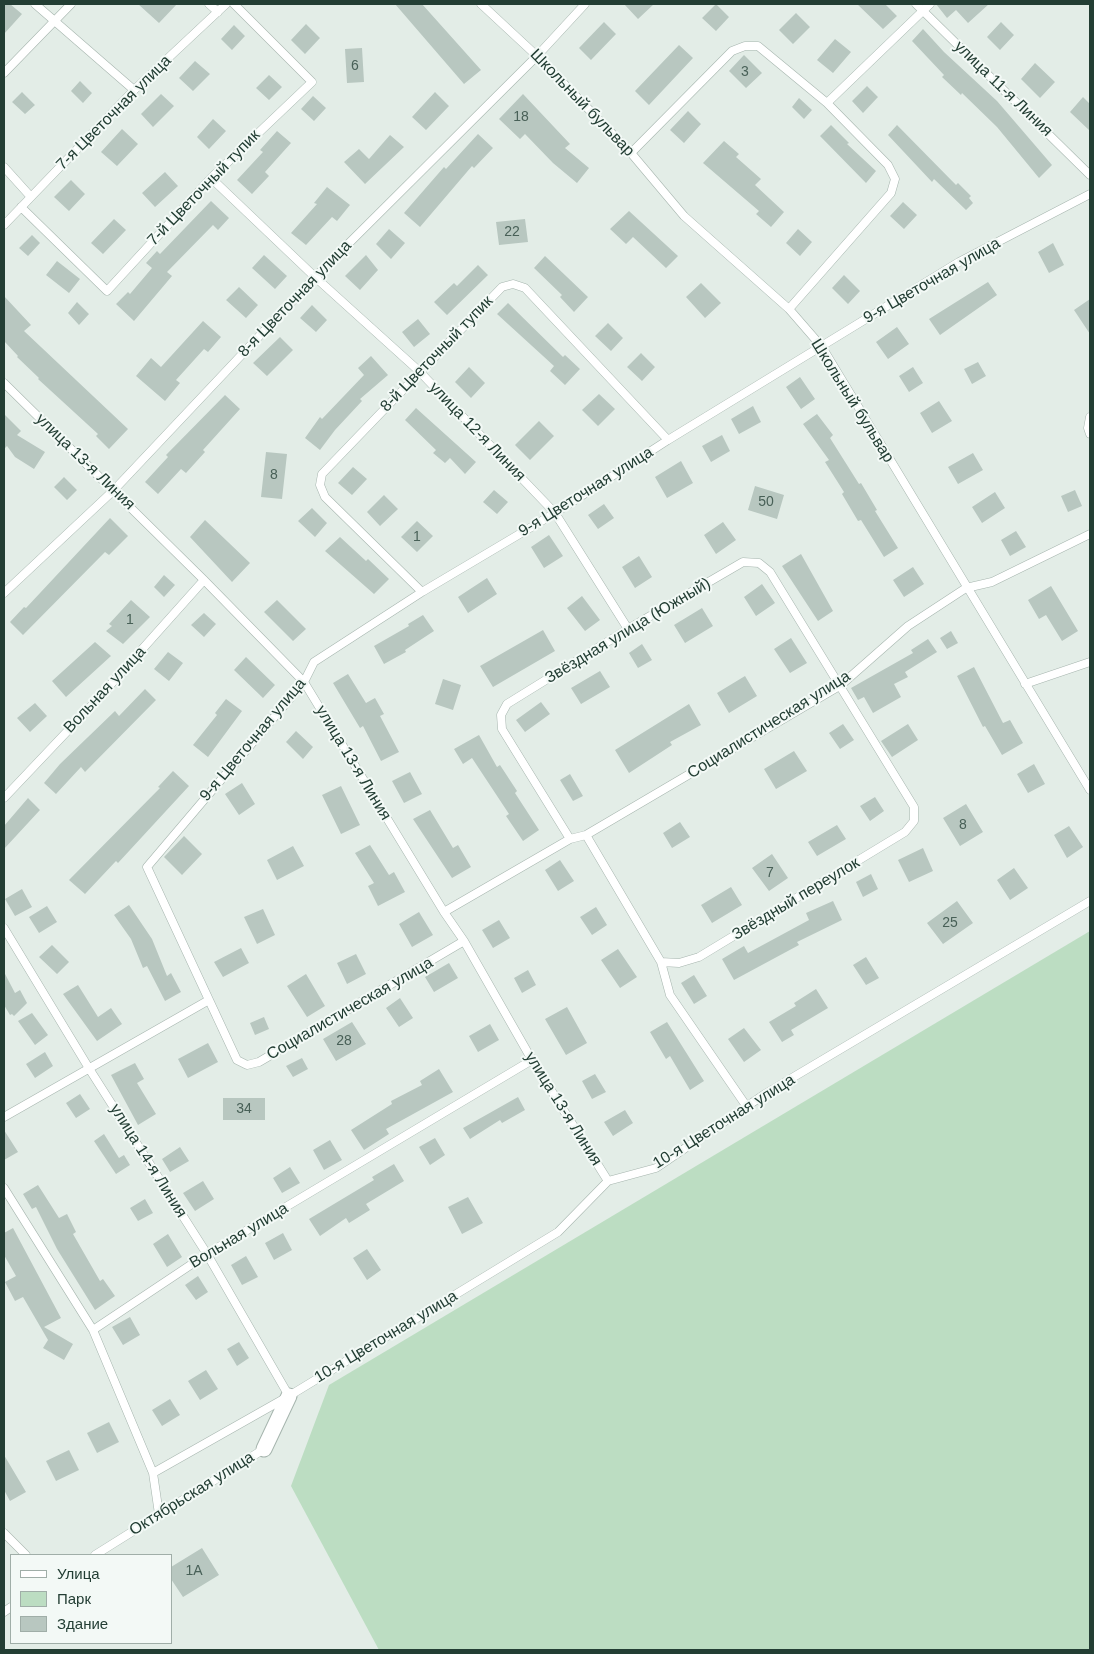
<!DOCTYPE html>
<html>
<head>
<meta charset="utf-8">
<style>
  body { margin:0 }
  #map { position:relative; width:1094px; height:1654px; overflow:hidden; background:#e3ede7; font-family:Helvetica,sans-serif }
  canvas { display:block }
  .frame { position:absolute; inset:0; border:5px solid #233e34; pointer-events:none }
  .legend { position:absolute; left:10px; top:1554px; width:162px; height:90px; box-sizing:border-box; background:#f3f9f6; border:1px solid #a0aea8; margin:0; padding:6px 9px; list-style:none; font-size:15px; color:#233e34 }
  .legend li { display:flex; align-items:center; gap:10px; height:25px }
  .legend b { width:25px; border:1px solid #a0aea8 }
</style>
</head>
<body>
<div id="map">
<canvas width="1094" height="1654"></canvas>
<div class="frame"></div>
<ul class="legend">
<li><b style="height:6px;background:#fff"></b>Улица</li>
<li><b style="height:14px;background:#bcddc2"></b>Парк</li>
<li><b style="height:14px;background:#b8c7c0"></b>Здание</li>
</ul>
</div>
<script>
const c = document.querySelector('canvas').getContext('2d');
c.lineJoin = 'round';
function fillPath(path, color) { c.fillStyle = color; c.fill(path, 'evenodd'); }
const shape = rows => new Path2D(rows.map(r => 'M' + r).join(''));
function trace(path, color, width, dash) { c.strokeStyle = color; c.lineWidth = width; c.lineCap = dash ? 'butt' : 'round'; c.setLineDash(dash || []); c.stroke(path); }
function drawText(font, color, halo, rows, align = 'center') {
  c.font = font + ' Helvetica,sans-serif'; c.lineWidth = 4; c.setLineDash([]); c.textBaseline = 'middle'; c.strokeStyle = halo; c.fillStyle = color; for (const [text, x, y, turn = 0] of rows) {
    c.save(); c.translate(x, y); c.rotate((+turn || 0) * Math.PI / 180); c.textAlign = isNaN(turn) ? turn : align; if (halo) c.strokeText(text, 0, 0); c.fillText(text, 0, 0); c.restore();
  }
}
const green = shape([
  [1090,931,1090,1650,379,1650,291,1486,329,1385]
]);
const building = shape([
  [4,4,10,4,22,14,4,34],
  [138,4,177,4,159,23],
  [395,4,422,4,481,70,464,84],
  [624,4,654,4,638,19],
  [716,4,729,17,716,31,702,18],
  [857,4,885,4,897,16,883,29],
  [936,4,989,4,968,23,956,10,947,18],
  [796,13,810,27,793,44,779,30],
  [604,22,616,34,591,60,579,48],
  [1001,22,1014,35,1000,50,987,37],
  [306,24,320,38,305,54,291,40],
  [234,25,245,36,232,50,221,39],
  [923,29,944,52,997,101,1052,165,1039,178,997,127,962,93,961,95,942,77,944,75,912,41],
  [835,39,851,52,833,73,817,60],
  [679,45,693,58,649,105,635,91],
  [362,48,364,82,347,83,345,49],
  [744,55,762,73,746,88,729,71],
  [195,61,210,74,193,91,179,78],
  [1035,63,1055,82,1040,98,1021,79],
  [269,75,282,87,269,100,256,88],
  [80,81,92,93,83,103,71,91],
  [867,86,878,97,863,113,852,101],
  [22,92,35,105,25,114,12,102],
  [435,92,449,106,426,130,412,117],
  [161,94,174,106,153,127,141,114],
  [523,94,570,144,565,148,589,168,577,183,553,163,525,134,520,139,499,119],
  [313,96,326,108,314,121,301,109],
  [1083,97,1090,104,1090,131,1070,112],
  [799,98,812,110,804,119,792,107],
  [688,111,701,124,684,143,670,130],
  [213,119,226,131,209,149,197,137],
  [831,125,849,143,847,144,876,171,866,183,820,136],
  [897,125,956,185,958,183,971,196,969,198,973,203,966,210,934,179,932,182,888,135],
  [122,129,138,144,117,166,101,152],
  [277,131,291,143,265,172,269,176,252,194,237,180,263,152,260,150],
  [478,134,493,148,474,168,472,166,420,227,404,213,444,167,446,169],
  [390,135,404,147,365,184,344,162,359,149,369,159],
  [724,141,739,154,736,157,761,179,755,185,784,212,771,227,756,214,759,211,703,163],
  [165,172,178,186,155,207,142,193],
  [71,180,85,194,69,211,54,197],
  [327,187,350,205,337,221,332,217,306,245,291,233,317,204,314,203],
  [211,201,229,218,218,230,213,225,167,272,172,276,134,321,116,304,128,292,130,294,152,268,146,263,157,251,160,254],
  [903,202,917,215,904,229,890,216],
  [629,211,678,256,666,268,633,237,626,244,610,229],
  [114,219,126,230,103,254,91,243],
  [525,219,528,242,499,245,496,222],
  [389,229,405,243,391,259,376,244],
  [798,229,812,242,800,256,786,243],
  [32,235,40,243,28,256,19,248],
  [1053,243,1064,265,1049,273,1038,252],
  [264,255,287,276,275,289,252,268],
  [366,255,378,270,360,290,345,276],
  [545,256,588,297,574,312,560,297,562,295,534,268],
  [57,261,80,279,69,293,46,275],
  [478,265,488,275,447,315,434,302,454,283,457,286],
  [844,275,860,291,848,304,832,288],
  [988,282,997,295,940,335,929,319],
  [701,283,721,303,705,318,686,297],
  [239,287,258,305,246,318,226,300],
  [4,296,31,325,24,331,128,429,109,449,96,436,98,434,38,379,39,378,17,357,18,356,4,341],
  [1090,299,1090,334,1074,310],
  [77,302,89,314,79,325,68,313],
  [508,303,563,357,565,355,580,369,565,385,550,371,554,366,497,314],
  [312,305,327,320,316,332,300,318],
  [418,319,430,334,414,347,402,332],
  [203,321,221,337,208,352,204,349,176,380,180,383,165,401,136,376,151,358,161,367],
  [608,323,623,338,611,351,595,336],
  [897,327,909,344,888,359,876,342],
  [280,337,293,350,267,376,253,363],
  [641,353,655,367,642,381,627,367],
  [371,356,388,375,360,399,362,401,335,430,320,450,305,438,320,417,322,419,364,375,358,368],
  [978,362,986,376,972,384,964,369],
  [469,367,485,383,471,398,455,382],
  [913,367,923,383,909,392,899,376],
  [800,377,815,399,801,409,786,387],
  [599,394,615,409,598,426,582,410],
  [225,395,240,409,203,450,205,452,186,473,181,469,158,494,145,482,168,457,166,455],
  [939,401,952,421,932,433,920,413],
  [753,406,761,422,739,434,731,419],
  [416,408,476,462,465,474,450,458,445,463,433,453,436,450,405,420],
  [4,414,21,431,17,435,45,452,34,469,15,457,7,446,4,449],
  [817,414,833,435,830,438,859,484,861,483,877,510,875,511,898,548,884,557,861,520,858,521,842,494,844,492,825,462,829,460,803,424],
  [539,421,554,436,530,460,515,445],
  [722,435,730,451,711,462,702,446],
  [266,452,287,454,282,499,261,497],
  [973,453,983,470,958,484,948,467],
  [681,461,693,483,667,498,655,477],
  [353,467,367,479,352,495,338,483],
  [64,477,77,490,67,500,54,487],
  [755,486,784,495,777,519,748,510],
  [494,490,508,502,497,514,483,502],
  [1075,490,1082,506,1068,512,1061,496],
  [995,492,1005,508,982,523,972,507],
  [384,495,398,509,380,526,367,512],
  [604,504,614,518,598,529,588,515],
  [312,508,327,523,315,537,298,521],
  [110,518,128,536,109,555,105,552,23,635,10,622,24,607,26,608],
  [205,520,250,563,232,582,190,537],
  [417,521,433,536,417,552,401,537],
  [723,522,736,540,716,554,704,535],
  [1016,531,1026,547,1010,556,1001,540],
  [549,535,563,556,544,568,531,547],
  [340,537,366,561,368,559,389,579,374,594,325,551],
  [801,554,833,611,818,621,782,566],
  [639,556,652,577,635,588,622,567],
  [913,567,924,584,904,597,893,580],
  [164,575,175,585,164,597,154,587],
  [487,578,497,594,468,613,458,597],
  [762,584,775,603,756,616,744,597],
  [1051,586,1078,631,1062,641,1046,615,1039,619,1028,600],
  [582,596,600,620,585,631,567,608],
  [131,600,150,617,123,644,106,631,112,626,109,624],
  [277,600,306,629,293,641,264,612],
  [702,608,713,626,685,643,674,625],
  [204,613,216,624,204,637,191,625],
  [423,615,434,631,405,650,406,652,384,664,374,646,409,626,408,624],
  [543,630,555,651,493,687,480,666],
  [951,631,958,643,947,649,940,638],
  [791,638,807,663,790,673,774,649],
  [928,639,937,652,905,672,908,677,894,684,901,697,873,713,864,697,858,700,851,688,913,653,911,650],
  [95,642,111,656,66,697,52,681],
  [642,644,652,660,638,668,629,653],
  [168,652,183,663,169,681,154,669],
  [246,657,275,685,263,698,234,670],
  [974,667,1003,723,1010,720,1023,743,1002,755,985,726,983,727,957,676],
  [600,671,610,687,581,704,571,688],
  [348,674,366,703,375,698,384,714,380,716,399,752,381,761,363,726,360,728,333,683],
  [745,676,757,696,729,713,717,693],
  [443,679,461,685,453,710,435,704],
  [145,689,156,700,85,772,81,767,56,794,44,783,60,764,115,711,119,716],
  [226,699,242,711,208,757,193,745,217,715,215,713],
  [541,702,550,714,525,732,516,720],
  [35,703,47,716,30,732,17,718],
  [689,704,701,725,670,742,672,745,629,773,615,750],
  [843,724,854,740,840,749,829,733],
  [908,724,918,740,892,757,881,741],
  [296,731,313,747,303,759,286,742],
  [479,735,497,767,500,765,517,791,515,793,539,830,523,841,506,816,509,814,472,758,463,764,454,749],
  [794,751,807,771,776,789,764,769],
  [1034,764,1045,784,1028,793,1017,774],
  [173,771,189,786,118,863,116,861,85,894,69,880,160,788,158,787],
  [410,772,422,794,404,803,392,781],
  [570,774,583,796,573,801,560,780],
  [242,783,255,804,239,815,225,794],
  [341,786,360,825,341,834,322,795],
  [875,797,884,811,870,821,860,806],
  [28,798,40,810,4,849,4,826],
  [966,804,983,832,960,846,943,818],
  [430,810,453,848,458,845,471,867,452,878,413,819],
  [680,822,690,837,672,848,663,833],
  [837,825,846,839,817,856,808,842],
  [1069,826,1083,847,1067,858,1054,835],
  [184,836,202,854,182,875,164,857],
  [370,845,389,875,394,872,405,892,378,906,368,886,374,883,355,853],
  [293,846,304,866,277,880,267,860],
  [923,848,933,871,909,882,898,860],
  [772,854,788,878,769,891,752,868],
  [560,860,574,881,558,891,545,870],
  [1014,868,1028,888,1010,900,997,880],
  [871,874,878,889,863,897,856,882],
  [731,887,742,905,712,923,701,905],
  [22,889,32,907,15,916,5,899],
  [833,901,842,920,797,942,799,945,734,980,722,959,744,946,748,953,809,920,806,913],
  [957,901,973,923,943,944,927,923],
  [129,905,152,939,167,976,171,973,181,992,165,1001,147,966,143,968,131,939,114,915],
  [47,906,57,922,39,933,29,917],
  [596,907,607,925,592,935,580,917],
  [263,909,275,935,257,944,244,917],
  [419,912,433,935,412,947,399,924],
  [499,920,510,938,493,948,482,930],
  [52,945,69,962,57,974,39,957],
  [241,948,249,963,223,977,214,962],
  [618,949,637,977,620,988,601,960],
  [356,954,366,974,347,984,337,963],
  [866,957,879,978,866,985,853,965],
  [449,963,458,978,434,992,425,977],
  [528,970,536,985,522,993,514,978],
  [4,972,15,993,20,990,27,1003,14,1016,12,1014,10,1015,4,1005],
  [306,974,325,1006,307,1017,287,986],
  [694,975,707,996,694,1004,681,983],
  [78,985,98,1017,111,1008,122,1024,97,1041,63,994],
  [816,989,828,1008,791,1030,794,1035,782,1042,769,1022,796,1006,794,1003],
  [400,998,413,1018,399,1027,386,1008],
  [567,1007,587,1043,566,1055,545,1019],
  [32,1013,48,1035,35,1045,18,1021],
  [264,1017,269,1029,255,1035,250,1023],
  [352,1022,366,1044,336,1061,323,1039],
  [667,1022,704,1081,690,1090,670,1056,666,1059,650,1032],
  [490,1024,499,1040,478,1052,469,1036],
  [744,1028,761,1050,744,1062,728,1039],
  [208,1043,218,1062,188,1078,178,1059],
  [45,1052,53,1066,35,1078,26,1064],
  [302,1058,308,1069,293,1077,286,1066],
  [135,1063,144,1079,137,1083,156,1114,138,1125,111,1075],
  [439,1069,453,1092,386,1129,389,1134,364,1150,351,1130,392,1104,391,1101,422,1085,420,1081],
  [595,1074,606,1092,592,1099,582,1081],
  [80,1094,90,1109,76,1118,66,1103],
  [518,1097,525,1110,502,1123,500,1120,470,1139,463,1128],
  [223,1098,265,1098,265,1120,223,1120],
  [625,1110,633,1123,613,1136,604,1122],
  [4,1130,18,1152,4,1160],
  [104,1134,119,1158,124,1155,130,1165,116,1174,94,1141],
  [435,1138,445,1155,430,1165,419,1147],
  [330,1140,342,1160,324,1170,313,1150],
  [180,1147,189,1161,170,1172,162,1159],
  [394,1164,404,1181,366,1204,370,1210,349,1223,346,1218,320,1236,309,1219,374,1180,372,1177],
  [290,1167,300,1183,282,1193,273,1178],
  [203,1181,214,1199,195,1211,183,1193],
  [38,1185,59,1218,67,1214,76,1232,73,1234,100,1281,103,1279,115,1296,95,1310,57,1249,36,1207,32,1209,23,1194],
  [468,1197,483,1223,462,1234,448,1207],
  [145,1199,153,1213,138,1221,130,1208],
  [13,1228,61,1318,44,1327,73,1344,64,1360,43,1348,48,1340,23,1297,15,1301,5,1282,16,1276,4,1255,4,1233],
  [283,1233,292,1250,274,1260,265,1243],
  [168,1234,182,1257,167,1267,153,1244],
  [367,1249,381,1270,367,1280,353,1258],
  [246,1256,258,1277,242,1285,231,1265],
  [198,1276,208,1292,196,1300,185,1285],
  [130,1317,140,1335,123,1345,112,1327],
  [239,1342,249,1358,237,1366,227,1349],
  [206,1370,218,1389,200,1400,188,1381],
  [170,1399,180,1415,162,1426,152,1410],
  [109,1422,119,1442,97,1453,87,1433],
  [69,1450,79,1470,56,1481,46,1461],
  [4,1455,26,1492,10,1501,4,1490],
  [202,1548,219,1575,183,1597,171,1579,171,1567]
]);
const lane = shape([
  [35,4,134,90],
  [209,4,218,12],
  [481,4,537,56,631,153,684,216,789,309,822,347,1090,790],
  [916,4,1090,175],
  [4,73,71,4],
  [827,103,930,4],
  [631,153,732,51,745,46,758,46,827,103,888,165,895,179,891,193,789,309],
  [4,167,31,197],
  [211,178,315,277,419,371,555,513,628,629],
  [21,207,107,291,211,178,312,82,234,4],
  [4,225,134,90,226,4],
  [4,383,204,580,304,682,444,912,464,941,532,1060,608,1181],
  [1090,417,1088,428,1090,434],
  [422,592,325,497,320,485,322,474,502,287,513,284,525,288,668,440],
  [4,593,114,490,315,277,537,56,585,4],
  [1025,684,1090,662],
  [4,798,95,702,204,580],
  [570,839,502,729,501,715,507,704,628,629,743,562,759,563,770,572,914,807,914,821,905,832,699,957,679,963,661,962,586,835],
  [444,912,570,839,586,835,841,685,908,626,966,588,992,582,1090,534],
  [4,928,90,1070,207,1254,289,1396],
  [464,941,259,1062,247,1065,237,1060,147,867,304,682,314,662,422,592,555,513,668,440,959,262,1090,194],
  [661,962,670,995,747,1107],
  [4,1117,209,1000],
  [4,1188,93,1330,207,1254,532,1060],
  [93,1330,153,1473,159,1514],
  [153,1473,289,1396,558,1232,608,1181,656,1168,765,1094,1090,901],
  [4,1533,26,1555],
  [95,1555,264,1449],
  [4,1612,11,1607]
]);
const street = shape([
  [264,1449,289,1396]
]);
const numberNames = [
  ["6",355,66],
  ["3",745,72],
  ["18",521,117],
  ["22",512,232],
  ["8",274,475],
  ["50",766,502],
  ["1",417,537],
  ["1",130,620],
  ["8",963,825],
  ["7",770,873],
  ["25",950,923],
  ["28",344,1041],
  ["34",244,1109],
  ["1А",194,1571]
];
const streetNames = [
  ["улица 11-я Линия",1003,89,44],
  ["Школьный бульвар",582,103,46],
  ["7-я Цветочная улица",114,113,-45],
  ["7-й Цветочный тупик",204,188,-46],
  ["9-я Цветочная улица",932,281,-30],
  ["8-я Цветочная улица",295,299,-46],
  ["8-й Цветочный тупик",437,354,-46],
  ["Школьный бульвар",852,401,58],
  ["улица 12-я Линия",477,432,46],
  ["улица 13-я Линия",85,462,44],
  ["9-я Цветочная улица",586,492,-32],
  ["Звёздная улица (Южный)",628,631,-31],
  ["Вольная улица",105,690,-47],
  ["Социалистическая улица",769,725,-32],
  ["9-я Цветочная улица",253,740,-50],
  ["улица 13-я Линия",353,763,59],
  ["Звёздный переулок",796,899,-31],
  ["Социалистическая улица",350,1009,-30],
  ["улица 13-я Линия",563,1109,58],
  ["10-я Цветочная улица",724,1122,-32],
  ["улица 14-я Линия",148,1161,58],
  ["Вольная улица",239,1236,-31],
  ["10-я Цветочная улица",386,1337,-31],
  ["Октябрьская улица",192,1494,-32]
];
fillPath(green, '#bcddc2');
fillPath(building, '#b8c7c0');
trace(lane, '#a6b5ae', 9);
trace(street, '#a6b5ae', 17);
trace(lane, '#fff', 8);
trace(street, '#fff', 15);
drawText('14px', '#486057', null, numberNames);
drawText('16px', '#233e34', '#f3f9f6', streetNames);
</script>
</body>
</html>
